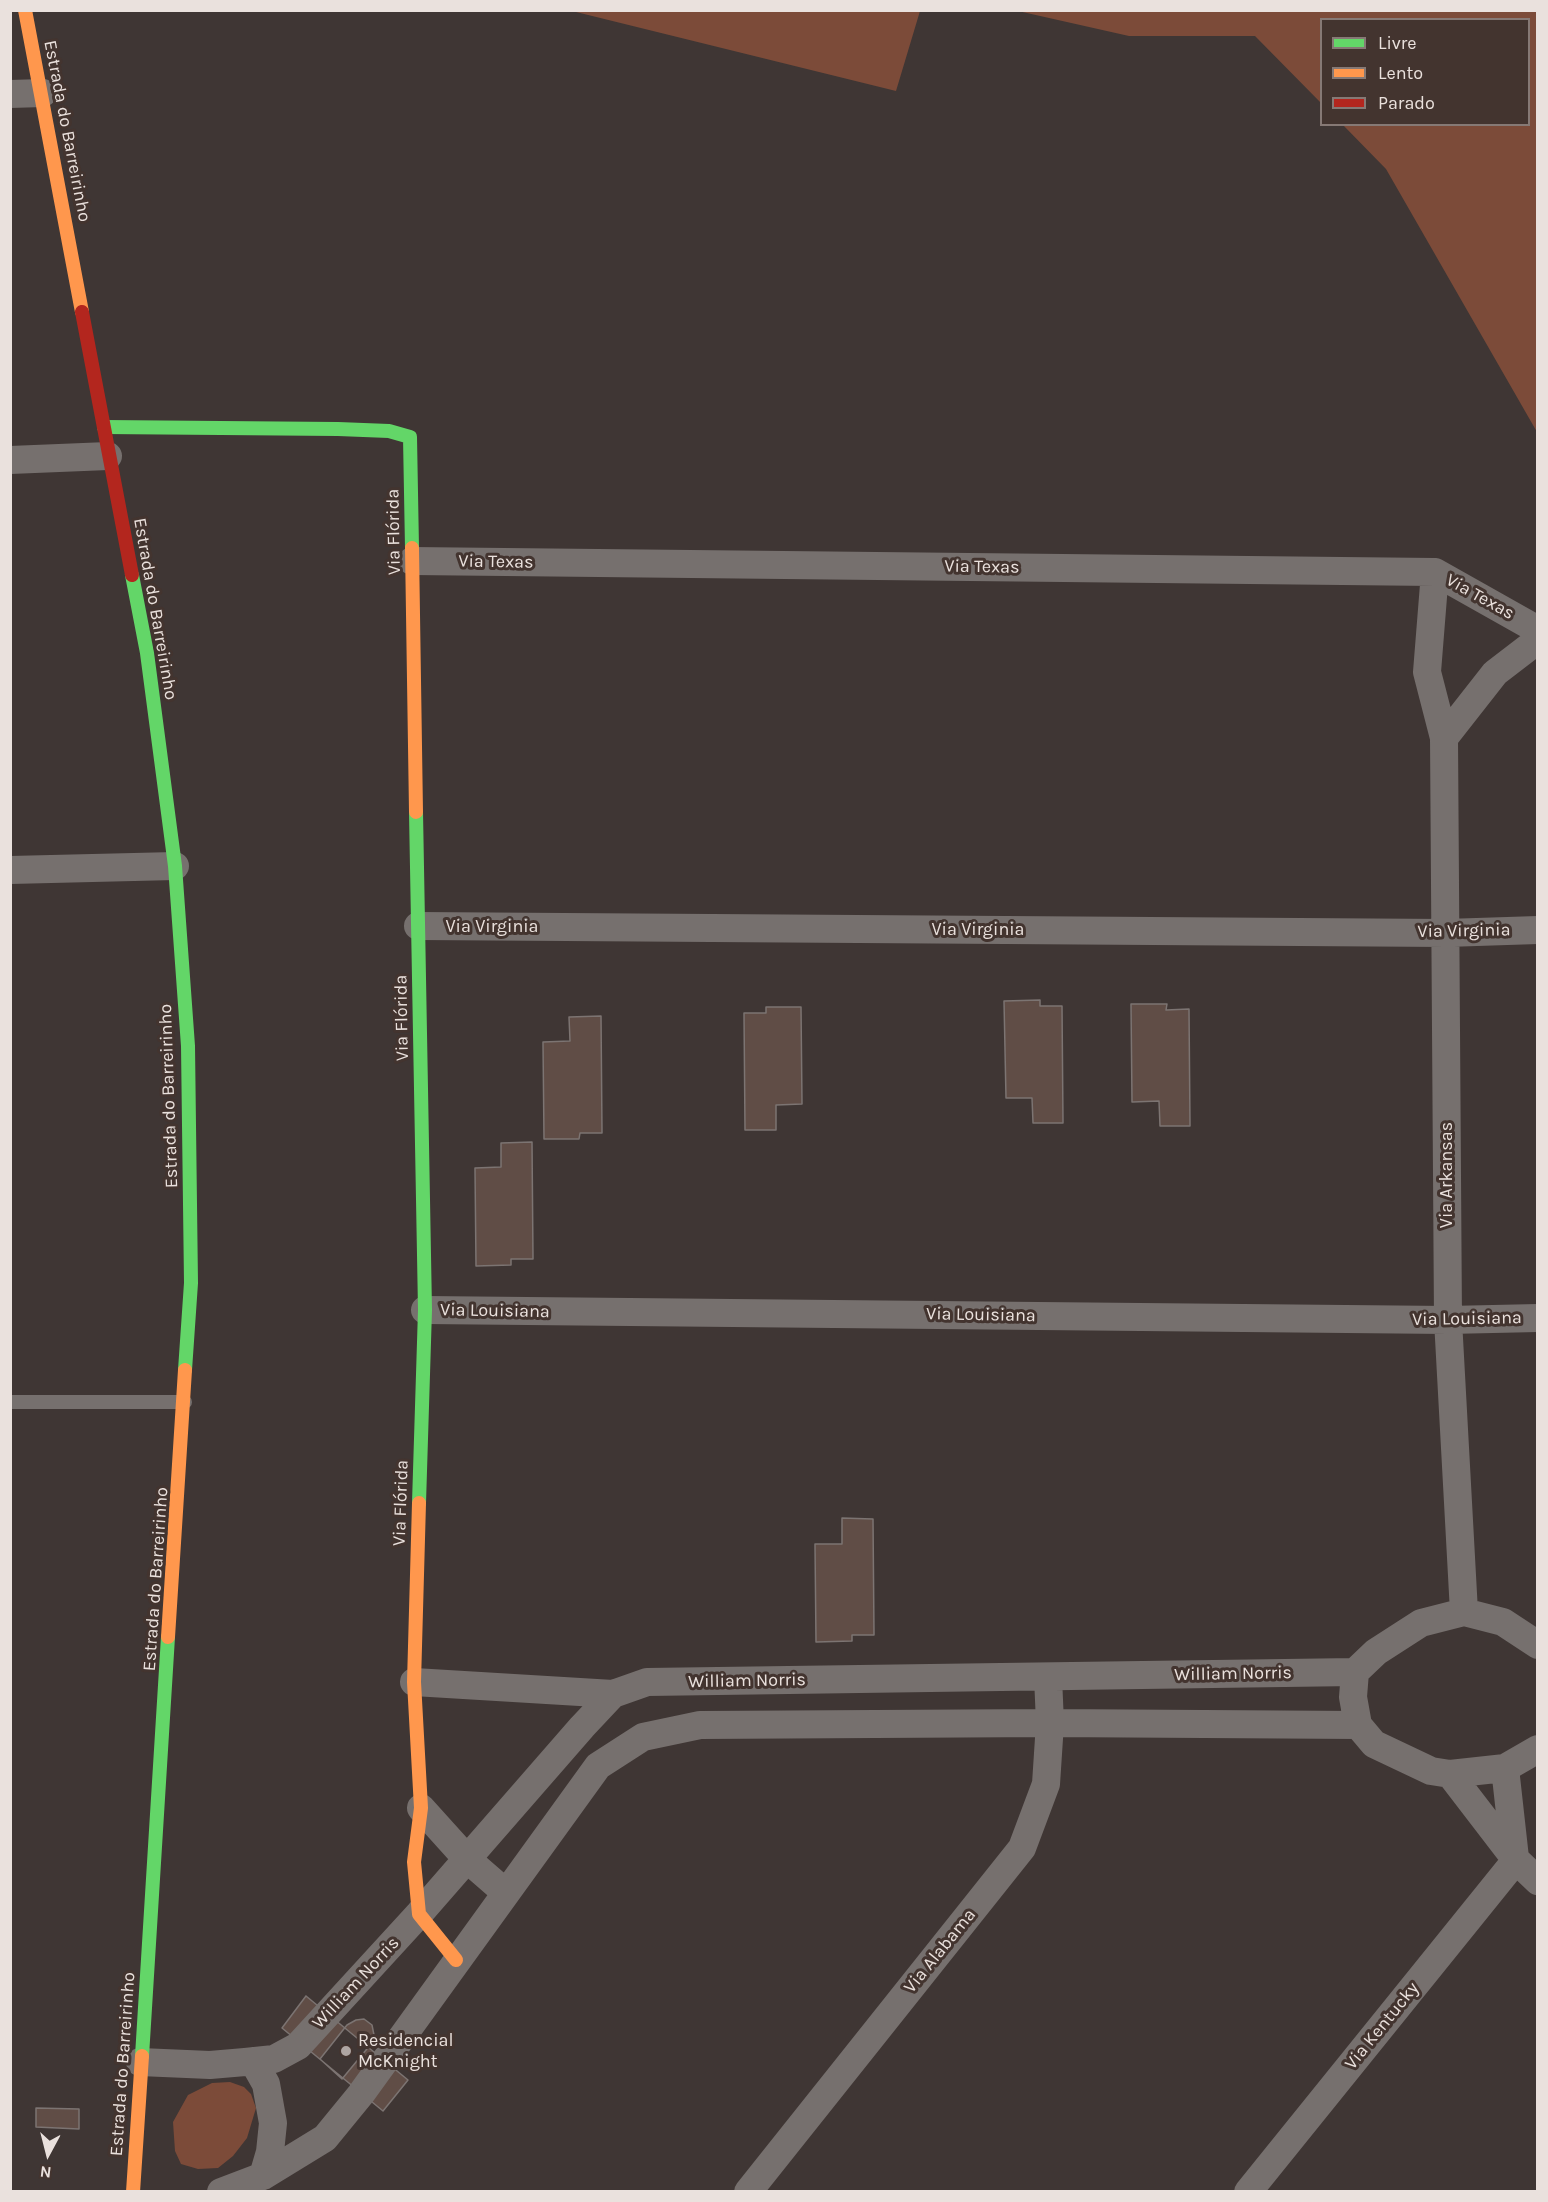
<!DOCTYPE html>
<html>
<head>
<meta charset="utf-8">
<style>
  body { margin:0 }
  #map { position:relative; width:1548px; height:2202px; overflow:hidden; background:#3f3634; font-family:Karla,sans-serif }
  canvas { display:block }
  .frame { position:absolute; inset:0; border:12px solid #eae1dd; pointer-events:none }
  .legend { position:absolute; left:1320px; top:18px; width:210px; height:108px; box-sizing:border-box; background:#43342f; border:2px solid #867975; margin:0; padding:8px 10px; list-style:none; font-size:18px; color:#eae1dd }
  .legend li { display:flex; align-items:center; gap:12px; height:30px }
  .legend b { width:30px; border:2px solid #867975 }
  .north { position:absolute; left:18px; top:2124px; width:60px; height:60px; -webkit-text-stroke:4px #43342f; paint-order:stroke; rotate:187deg; font-size:16px; font-weight:700; line-height:24px; text-align:center; color:#eae1dd }
  .north::after { content:''; display:block; margin:auto; width:21px; height:27px; background:#eae1dd; clip-path:polygon(50% 0,100% 100%,50% 72%,0 100%) }
</style>
</head>
<body>
<div id="map">
<canvas width="1548" height="2202"></canvas>
<div class="frame"></div>
<ul class="legend">
<li><b style="height:8px;background:#63d668"></b>Livre</li>
<li><b style="height:8px;background:#ff974d"></b>Lento</li>
<li><b style="height:8px;background:#b3261e"></b>Parado</li>
</ul>
<div class="north">N</div>
</div>
<script>
const c = document.querySelector('canvas').getContext('2d');
c.lineJoin = 'round';
function fillPath(path, color) { c.fillStyle = color; c.fill(path, 'evenodd'); }
const shape = rows => new Path2D(rows.map(r => 'M' + r).join(''));
function trace(path, color, width, dash) { c.strokeStyle = color; c.lineWidth = width; c.lineCap = dash ? 'butt' : 'round'; c.setLineDash(dash || []); c.stroke(path); }
function drawText(font, color, halo, rows, align = 'center') {
  c.font = font + ' Karla,sans-serif'; c.lineWidth = 6; c.setLineDash([]); c.textBaseline = 'middle'; c.strokeStyle = halo; c.fillStyle = color; for (const [text, x, y, turn = 0] of rows) {
    c.save(); c.translate(x, y); c.rotate((+turn || 0) * Math.PI / 180); c.textAlign = isNaN(turn) ? turn : align; if (halo) c.strokeText(text, 0, 0); c.fillText(text, 0, 0); c.restore();
  }
}
const green = shape([
  [572,11,920,11,896,91],
  [1018,11,1537,11,1537,432,1386,169,1343,125,1528,124,1528,20,1322,20,1321,103,1255,36,1129,36],
  [230,2082,244,2087,251,2094,256,2108,247,2138,233,2156,218,2168,198,2169,181,2164,175,2151,173,2122,188,2095,212,2083]
]);
const building = shape([
  [1040,1000,1040,1006,1062,1006,1063,1123,1033,1123,1032,1098,1006,1098,1004,1001,1040,1000],
  [1131,1004,1167,1004,1166,1010,1189,1009,1190,1126,1160,1126,1159,1101,1132,1102,1131,1004],
  [766,1007,801,1007,802,1104,776,1105,776,1130,745,1130,744,1013,766,1013,766,1007],
  [601,1016,602,1133,580,1133,579,1139,544,1139,543,1042,570,1041,569,1017,601,1016],
  [532,1142,533,1259,511,1259,511,1265,476,1266,475,1168,501,1167,501,1143,532,1142],
  [842,1518,873,1519,874,1635,852,1635,852,1641,816,1642,815,1544,842,1544,842,1518],
  [306,1996,408,2080,383,2111,282,2028,306,1996],
  [364,2019,372,2025,374,2035,371,2044,342,2079,320,2059,347,2025,356,2020,364,2019],
  [36,2108,79,2109,79,2129,36,2127,36,2108]
]);
const lane = shape([
  [10,1402,185,1402]
]);
const street = shape([
  [10,94,43,93],
  [10,460,108,456],
  [412,561,1435,572,1538,630],
  [1435,572,1427,672,1444,738,1448,1320,1464,1612],
  [1444,738,1495,673,1538,640],
  [10,870,175,866],
  [418,926,1446,933,1538,930],
  [425,1310,1448,1320,1538,1318],
  [1538,1645,1503,1622,1464,1612,1421,1623,1376,1652,1355,1672,1353,1697,1358,1725,1374,1744,1431,1771,1450,1774,1505,1768,1538,1749],
  [414,1682,613,1694],
  [1505,1768,1515,1858],
  [1450,1774,1516,1860,1538,1881],
  [421,1808,467,1859,506,1893],
  [253,2061,266,2084,273,2123,270,2152,263,2176],
  [140,2062,210,2065,245,2062,274,2059,298,2046,419,1914,582,1727,613,1694,647,1682,1355,1672],
  [221,2192,263,2176,325,2138,361,2094,598,1766,643,1737,700,1725,1050,1723,1358,1725],
  [748,2192,1022,1848,1046,1784,1050,1723,1048,1677],
  [1248,2192,1516,1860]
]);
const fast = shape([
  [104,427,338,429,389,431,410,437,412,548],
  [132,575,147,653,175,866,188,1046,191,1283,185,1370],
  [416,812,425,1310,419,1503],
  [142,2056,168,1637]
]);
const slow = shape([
  [25,10,82,312],
  [412,548,416,812],
  [419,1503,414,1682,421,1808,414,1862,419,1914,456,1960],
  [168,1637,185,1370],
  [133,2192,142,2056]
]);
const jam = shape([
  [82,312,132,575]
]);
const markers = [
  [346,2051,6,"#aea5a2"]
];
const streetNames = [
  ["Estrada do Barreirinho",67,131,79],
  ["Via Flórida",394,532,-91],
  ["Via Texas",496,562,1],
  ["Via Texas",982,567,1],
  ["Via Texas",1480,597,29],
  ["Estrada do Barreirinho",155,609,80],
  ["Via Virginia",492,927],
  ["Via Virginia",978,930],
  ["Via Virginia",1464,931,-1],
  ["Via Flórida",402,1018,-91],
  ["Estrada do Barreirinho",169,1096,-92],
  ["Via Arkansas",1447,1175,-90],
  ["Via Louisiana",495,1311,1],
  ["Via Louisiana",981,1315,1],
  ["Via Louisiana",1467,1319,-1],
  ["Via Flórida",401,1503,-88],
  ["Estrada do Barreirinho",156,1579,-86],
  ["William Norris",1233,1674,-1],
  ["William Norris",747,1681,-1],
  ["Via Alabama",940,1951,-51],
  ["William Norris",356,1983,-47],
  ["Via Kentucky",1382,2026,-51],
  ["Estrada do Barreirinho",123,2064,-86]
];
const poiNames = [
  ["Residencial",358,2041],
  ["McKnight",358,2062]
];
fillPath(green, '#7c4b39');
fillPath(building, '#604d46');
trace(building, '#7c7472', 1.5);
trace(lane, '#76706e', 14);
trace(street, '#76706e', 28);
trace(fast, '#63d668', 14);
trace(slow, '#ff974d', 14);
trace(jam, '#b3261e', 14);
for (const [x, y, r, color] of markers) { const dot = new Path2D(); dot.arc(x, y, r, 0, 2 * Math.PI); c.fillStyle = color; c.fill(dot); trace(dot, '#43342f', 2); }
drawText('18px', '#eae1dd', '#43342f', streetNames);
drawText('18px', '#eae1dd', '#43342f', poiNames, 'left');
</script>
</body>
</html>
